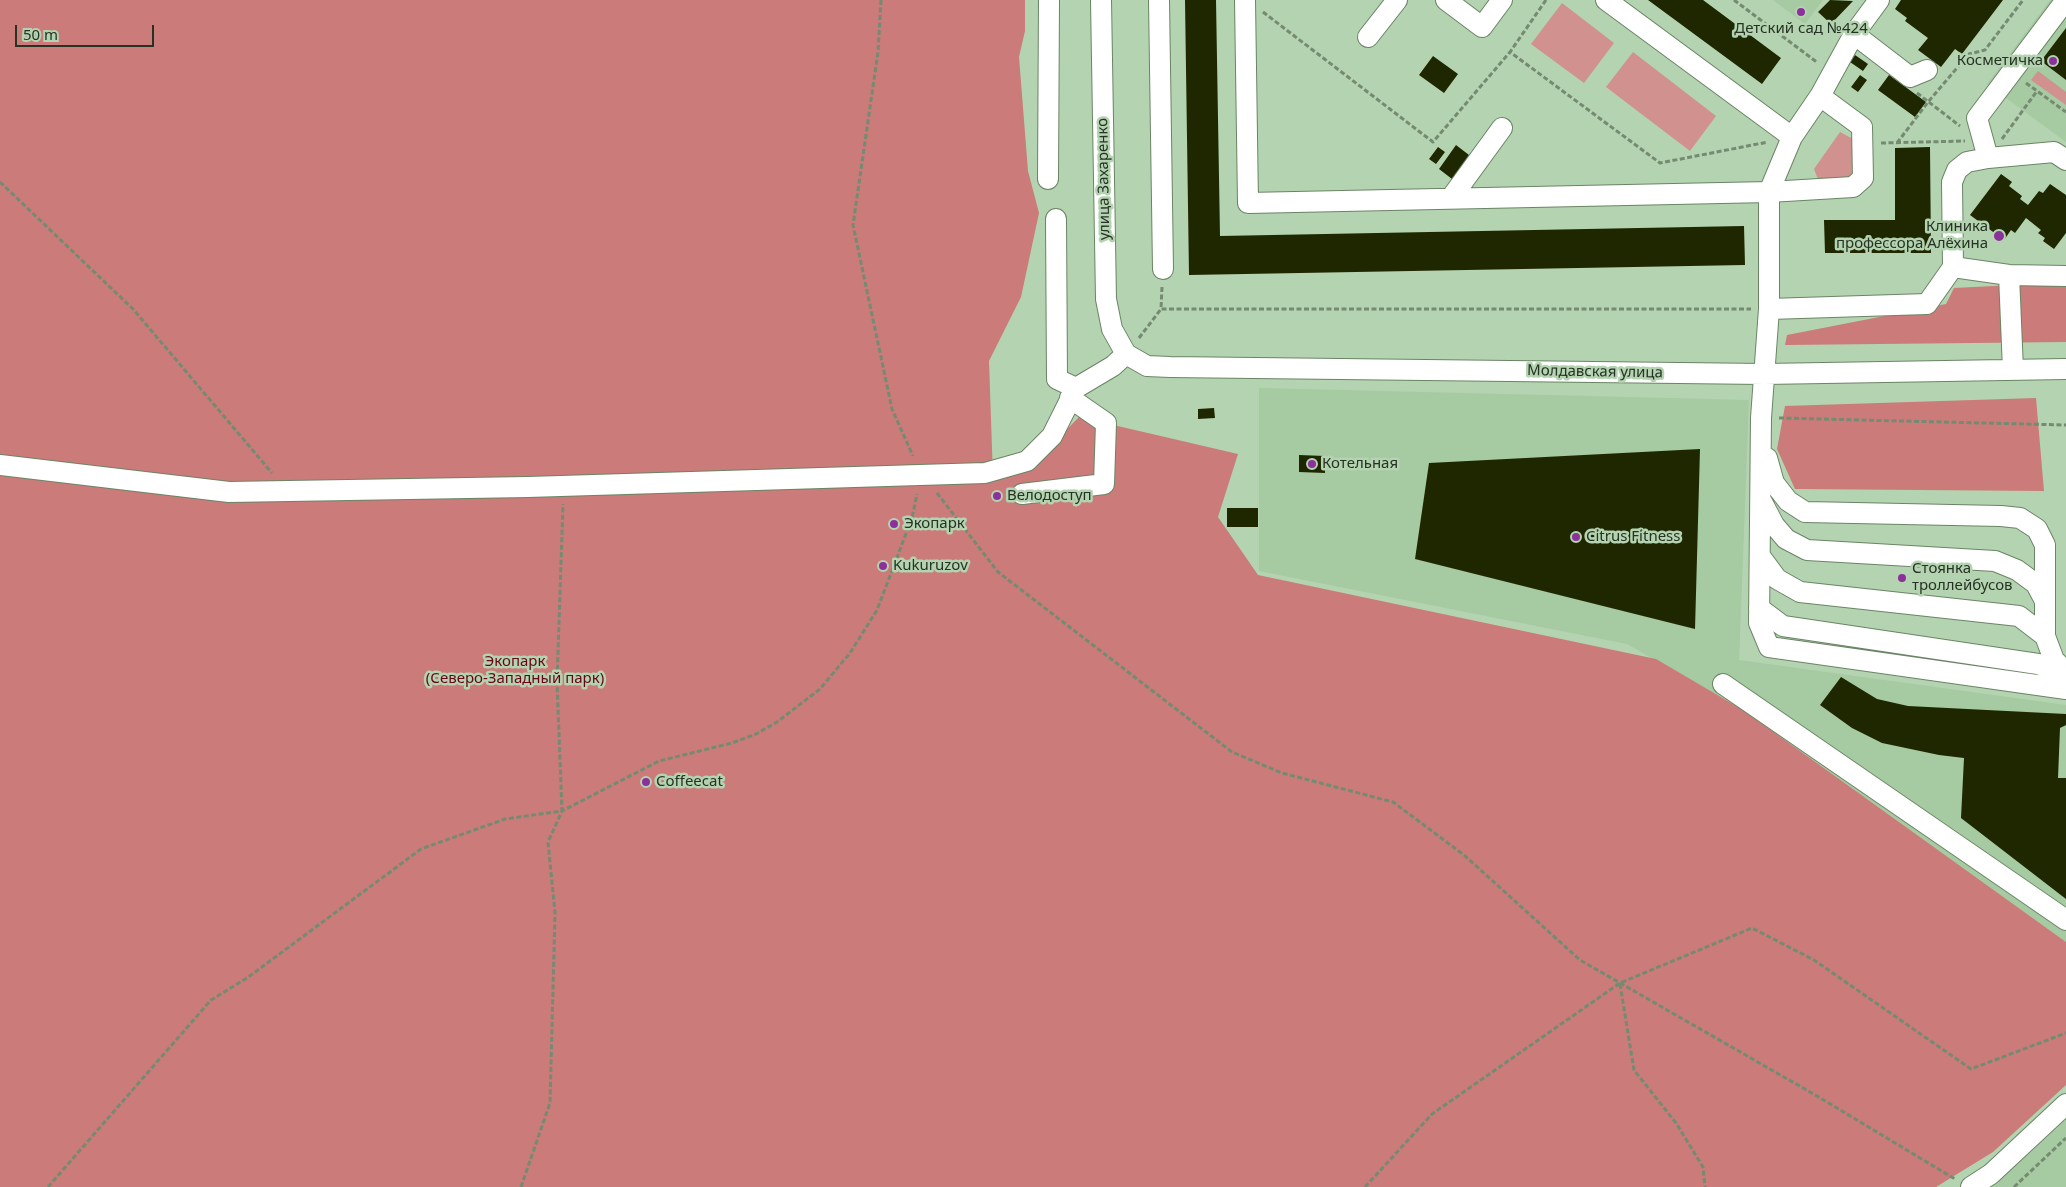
<!DOCTYPE html>
<html>
<head>
<meta charset="utf-8">
<style>
  body { margin:0 }
  #map { position:relative; width:2066px; height:1187px; overflow:hidden; background:#b4d3b0; font-family:"Noto Sans",sans-serif }
  canvas { display:block }
  .scale { position:absolute; left:15px; top:25px; width:139px; height:22px; box-sizing:border-box; border:2px solid #263224; border-top:0; padding-left:6px; font-size:15px; line-height:18px; white-space:nowrap; color:#263224; -webkit-text-stroke:4px #b4d3b0; paint-order:stroke }
</style>
</head>
<body>
<div id="map">
<canvas width="2066" height="1187"></canvas>
<div class="scale">50 m</div>
</div>
<script>
const c = document.querySelector('canvas').getContext('2d');
c.lineJoin = 'round';
function fillPath(path, color) { c.fillStyle = color; c.fill(path, 'evenodd'); }
const shape = rows => new Path2D(rows.map(r => 'M' + r).join(''));
function trace(path, color, width, dash) { c.strokeStyle = color; c.lineWidth = width; c.lineCap = dash ? 'butt' : 'round'; c.setLineDash(dash || []); c.stroke(path); }
function drawText(font, color, halo, rows, align = 'center') {
  c.font = font + ' "Noto Sans",sans-serif'; c.lineWidth = 5; c.setLineDash([]); c.textBaseline = 'middle'; c.strokeStyle = halo; c.fillStyle = color; for (const [text, x, y, turn = 0] of rows) {
    c.save(); c.translate(x, y); c.rotate((+turn || 0) * Math.PI / 180); c.textAlign = isNaN(turn) ? turn : align; if (halo) c.strokeText(text, 0, 0); c.fillText(text, 0, 0); c.restore();
  }
}
const built = shape([
  [1773,0,1823,0,1805,24],
  [2050,0,2066,0,2066,142,1987,84],
  [1259,388,1749,400,1739,660,2066,705,2066,942,1743,710,1627,644,1259,571],
  [2066,1115,2066,1187,1983,1187]
]);
const green = shape([
  [1562,3,1614,43,1584,83,1531,44],
  [1633,52,1716,116,1690,151,1606,87],
  [2038,71,2066,92,2066,105,2031,80],
  [1840,132,1853,139,1855,173,1847,180,1819,182,1814,169]
]);
const forest = shape([
  [0,0,1025,0,1025,31,1019,57,1028,171,1039,213,1021,297,989,361,993,478,1027,470,1079,417,1238,454,1218,517,1258,575,1656,659,1743,710,2066,942,2066,1085,1993,1152,1936,1187,0,1187],
  [2054,283,2066,285,2066,342,1785,345,1787,335,1946,304,1954,288],
  [2036,398,2044,491,1795,489,1777,449,1785,406]
]);
const building = shape([
  [1185,0,1216,0,1220,236,1744,226,1745,265,1189,275],
  [1648,0,1703,0,1781,58,1762,84],
  [1830,0,1853,1,1831,24,1818,12],
  [1901,0,2003,0,1962,54,1955,49,1941,67,1918,50,1928,38,1905,21,1907,18,1895,9],
  [2066,28,2066,80,2041,61],
  [1855,55,1868,64,1863,71,1850,62],
  [1433,56,1458,74,1444,93,1419,75],
  [1860,75,1867,80,1858,92,1851,87],
  [1889,75,1926,102,1915,117,1878,90],
  [1456,145,1469,155,1452,179,1439,169],
  [1438,147,1445,152,1436,164,1429,159],
  [1930,147,1931,253,1825,253,1824,220,1895,220,1895,148],
  [2001,174,2012,182,2009,186,2022,196,2020,199,2028,205,2039,191,2043,193,2050,184,2066,195,2066,233,2054,249,2043,241,2045,238,2038,233,2041,230,2026,218,2015,233,2011,230,2004,240,1970,215],
  [1214,408,1215,418,1198,419,1198,409],
  [1700,449,1695,629,1415,559,1429,463],
  [1299,455,1325,456,1325,473,1299,472],
  [1227,508,1258,508,1258,527,1227,527],
  [1841,677,1877,699,1908,706,2066,714,2066,725,2060,728,2058,778,2066,778,2066,899,1961,818,1964,758,1939,755,1882,743,1852,728,1820,705]
]);
const path = shape([
  [881,0,878,52,853,225,892,409,913,456],
  [1546,0,1510,52,1660,163,1768,142],
  [1734,0,1818,63],
  [1263,12,1433,142,1510,52],
  [2026,83,2066,112],
  [1917,93,1960,126],
  [2002,139,2037,91],
  [1881,143,1965,141],
  [1897,143,1928,102,1969,54,1985,50,2023,0],
  [0,182,133,309,272,473],
  [1162,287,1161,309,1751,309],
  [1139,338,1161,309],
  [1779,418,2066,425],
  [937,493,998,572,1232,752,1282,773,1393,802,1464,855,1580,960,1817,1096,1955,1179],
  [1620,984,1634,1070,1676,1123,1703,1167,1705,1187],
  [48,1187,211,1000,247,978,421,849,505,819,562,811,557,682,563,504],
  [521,1187,550,1103,555,913,548,842,562,811,659,761,732,743,756,734,777,722,820,689,850,653,877,610,912,518,917,494],
  [1365,1187,1432,1114,1620,983,1752,928,1814,960,1971,1069,2066,1033],
  [2014,1187,2066,1138]
]);
const minor = shape([
  [1101,0,1106,299,1112,329,1126,354],
  [1159,0,1163,269],
  [1245,0,1248,203,1769,192,1853,187,1863,178,1862,127,1820,96],
  [1446,0,1482,27,1502,0],
  [1606,0,1792,137],
  [1854,34,1879,0],
  [1368,37,1397,0],
  [1927,70,1910,77,1854,34,1820,96,1792,137,1769,192,1769,309,1761,418,1759,623,1769,647,2066,689],
  [1988,158,2054,152,2066,160],
  [1048,179,1049,0],
  [1451,198,1502,128],
  [1056,219,1057,379,1076,388],
  [1953,267,2009,275,2066,276],
  [2009,275,2013,370],
  [1769,309,1927,304,1953,267,1952,182,1957,170,1967,162,1988,158,1977,118,2066,0],
  [1126,354,1147,366,1170,367,1764,374,2066,369],
  [1767,458,1774,483,1788,501,1805,512,2001,516,2020,518,2037,529,2045,545,2045,636,2054,660,2066,672],
  [0,465,229,492,528,487,985,473,1027,461,1052,436,1076,388,1113,366,1126,354],
  [1022,494,1104,484,1106,423,1070,398],
  [1762,502,1774,525,1786,539,1807,550,1995,561,2017,570,2036,584,2045,601],
  [1760,556,1777,579,1800,592,2019,616,2045,636],
  [1759,608,1783,626,2038,664,2066,675],
  [1723,684,2066,920],
  [1971,1187,1991,1174,2066,1104]
]);
const markers = [
  [1801,12,5,"#8c319c"],
  [2053,61,5,"#8c319c"],
  [1999,236,6,"#8c319c"],
  [1312,464,5,"#8c319c"],
  [997,496,5,"#8c319c"],
  [894,524,5,"#8c319c"],
  [1576,537,5,"#8c319c"],
  [883,566,5,"#8c319c"],
  [1902,578,5,"#8c319c"],
  [646,782,5,"#8c319c"]
];
const poiNames = [
  ["Детский сад №424",1801,29,"center"],
  ["Косметичка",2043,61,"right"],
  ["Клиника",1988,227,"right"],
  ["профессора Алёхина",1988,244,"right"],
  ["Котельная",1322,464],
  ["Велодоступ",1007,496],
  ["Экопарк",904,524],
  ["Citrus Fitness",1586,537],
  ["Kukuruzov",893,566],
  ["Стоянка",1912,569],
  ["троллейбусов",1912,586],
  ["Coffeecat",656,782]
];
const streetNames = [
  ["улица Захаренко",1104,179,-91],
  ["Молдавская улица",1595,372,1]
];
const parkNames = [
  ["Экопарк",515,662],
  ["(Северо-Западный парк)",515,679]
];
fillPath(built, '#a6caa1');
fillPath(green, '#d0918f');
fillPath(forest, '#cb7b79');
fillPath(building, '#1f2701');
trace(minor, '#6a8565', 22);
trace(path, '#758b71', 3, [5, 2.5]);
trace(minor, '#fff', 20);
for (const [x, y, r, color] of markers) { const dot = new Path2D(); dot.arc(x, y, r, 0, 2 * Math.PI); c.fillStyle = color; c.fill(dot); trace(dot, '#b4d3b0', 2); }
drawText('15px', '#263224', '#b4d3b0', poiNames, 'left');
drawText('15px', '#263224', '#b4d3b0', streetNames);
drawText('15px', '#690315', '#b4d3b0', parkNames);
</script>
</body>
</html>
